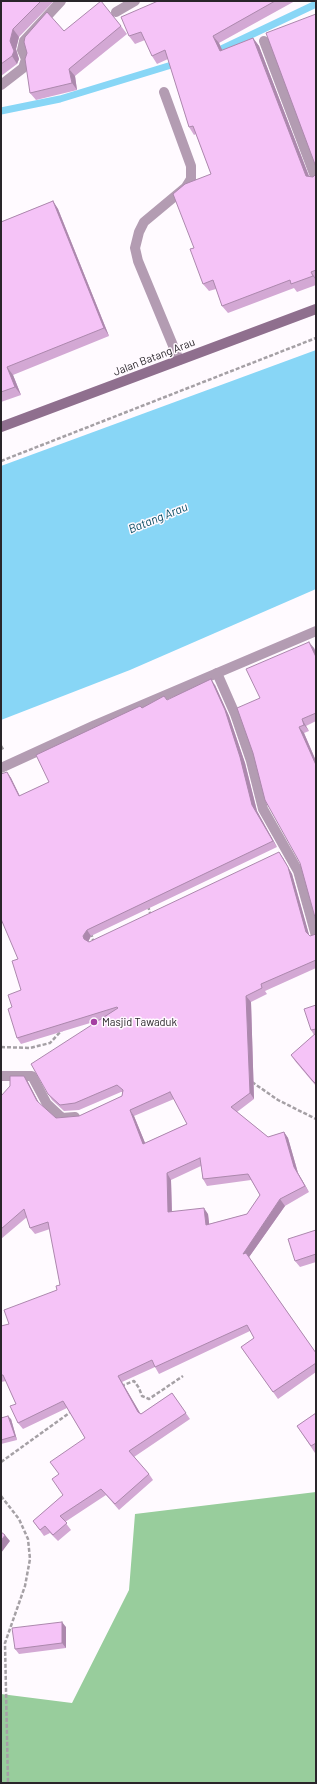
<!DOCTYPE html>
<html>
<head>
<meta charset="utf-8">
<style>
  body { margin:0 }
  #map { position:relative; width:317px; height:1784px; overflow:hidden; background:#fffaff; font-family:Barlow,sans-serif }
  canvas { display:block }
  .frame { position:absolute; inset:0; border:2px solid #29252a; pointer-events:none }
</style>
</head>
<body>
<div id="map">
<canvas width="317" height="1784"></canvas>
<div class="frame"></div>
</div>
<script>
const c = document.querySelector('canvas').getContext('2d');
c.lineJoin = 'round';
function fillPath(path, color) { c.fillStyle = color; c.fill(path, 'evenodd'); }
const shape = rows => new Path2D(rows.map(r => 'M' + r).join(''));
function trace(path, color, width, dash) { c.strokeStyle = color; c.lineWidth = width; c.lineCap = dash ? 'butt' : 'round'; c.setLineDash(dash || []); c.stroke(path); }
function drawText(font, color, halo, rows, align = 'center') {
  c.font = font + ' Barlow,sans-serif'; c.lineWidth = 3; c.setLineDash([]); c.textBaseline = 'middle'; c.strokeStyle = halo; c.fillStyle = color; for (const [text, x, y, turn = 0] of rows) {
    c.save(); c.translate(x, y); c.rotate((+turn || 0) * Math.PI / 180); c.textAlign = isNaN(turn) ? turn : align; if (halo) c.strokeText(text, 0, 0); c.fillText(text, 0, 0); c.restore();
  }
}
const forest = shape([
  [316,1492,316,1783,1,1783,1,1694,72,1703,129,1590,135,1514]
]);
const water = shape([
  [316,350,316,589,130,670,1,720,1,466]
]);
const stream = shape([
  [213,53,316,4],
  [1,111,60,99,178,63]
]);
const path = shape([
  [1,461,316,338],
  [1,746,4,751],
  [148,906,151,916],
  [91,933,94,943],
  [1,1047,30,1048,50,1043,62,1030],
  [252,1082,278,1100,316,1119],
  [121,1386,134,1381,139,1388,142,1396,149,1399,183,1376],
  [1,1462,72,1411],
  [1,1496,19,1519,28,1539,30,1559,25,1586,5,1643,8,1783]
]);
const service = shape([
  [116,12,135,1],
  [164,92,191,166,191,179,186,187,144,222,139,232,135,248,138,261,179,360],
  [1,1076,32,1076,47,1104,62,1118,75,1117]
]);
const minor = shape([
  [264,41,316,179],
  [1,85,23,68,26,59,22,50,24,41,61,1],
  [217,673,235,714,251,761,263,809,298,871,316,936]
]);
const tertiary = shape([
  [1,768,95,725,316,631]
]);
const secondary = shape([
  [1,427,316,309]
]);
const wall = shape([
  [1,1,54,1,19,37,16,49,19,59,17,64,1,76],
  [158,1,295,1,219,43,222,50,253,38,259,46,309,176,313,177,316,174,316,285,297,292,294,288,228,313,222,306,216,289,209,291,203,284,194,248,211,174,196,134,194,135,189,127,168,59,157,64,152,56,145,40,135,44,129,36],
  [121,26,127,34,75,76,77,90,36,100,30,93,64,31],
  [53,201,58,209,109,336,13,375,21,395,1,402,1,222],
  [314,648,316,653,316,721,306,726,309,731,304,733,316,761,316,921,260,698],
  [215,685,229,716,245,763,257,811,277,847,91,936,88,942,89,942,283,858,292,874,309,935,310,936,316,934,316,968,265,991,267,994,251,1002,254,1099,237,1112,268,1137,284,1132,288,1138,298,1173,309,1192,285,1206,249,1257,316,1353,316,1372,278,1399,241,1347,254,1338,250,1331,159,1374,155,1367,122,1382,140,1413,141,1414,172,1393,190,1419,134,1457,149,1474,153,1480,119,1510,106,1495,65,1522,71,1530,58,1541,50,1533,44,1536,33,1521,63,1495,59,1474,85,1438,67,1408,23,1429,18,1423,16,1404,6,1381,1,1382,1,1326,9,1324,57,1290,60,1285,50,1229,35,1234,30,1228,27,1217,1,1239,1,1096,24,1076,28,1082,39,1103,56,1118,79,1116,122,1096,122,1092,121,1092,79,1110,64,1111,52,1100,48,1094,100,1020,21,1044,17,1038,12,1007,21,990,18,959,7,772,11,778,20,796,49,782,142,708,164,696,167,700],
  [174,1099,187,1124,145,1143,134,1116],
  [201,1166,203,1179,207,1186,251,1180,260,1195,247,1214,209,1224,208,1214,172,1211,171,1180],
  [316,1005,316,1086,295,1061,291,1055,314,1035,311,1030],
  [316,1230,316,1262,300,1267,295,1261],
  [316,1413,316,1452,315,1453,297,1426],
  [1,1418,11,1419,17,1440,1,1444],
  [66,1627,66,1648,19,1654,15,1649]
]);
const shadedWall = shape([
  [13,29,19,37,16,49,19,59,17,64,12,56,10,41],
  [213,36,219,43,226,58,220,51],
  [253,38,259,46,312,184,306,176],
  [69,69,75,76,77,90,72,83],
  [53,201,58,209,109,336,104,328],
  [311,272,316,279,316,280,313,276],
  [7,367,13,375,21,395,15,387],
  [309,642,314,648,316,653,316,657],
  [211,679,215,685,229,716,245,763,257,811,277,847,273,841,252,805],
  [302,719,306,726,309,731,304,725],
  [299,727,304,733,316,761,316,765],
  [7,772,11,778,23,803,19,796],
  [279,852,283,858,292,874,310,938,306,932],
  [87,930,91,936,88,942,84,939,83,936],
  [246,996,251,1002,254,1099,250,1093],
  [24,1076,28,1082,41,1107,37,1101],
  [130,1110,134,1116,148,1150,143,1144],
  [284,1132,288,1138,298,1173,309,1192,305,1186,294,1167],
  [167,1173,171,1180,172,1218,168,1212],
  [280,1199,285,1206,247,1260,243,1254],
  [204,1208,208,1214,210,1231,206,1225],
  [118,1376,122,1382,143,1418,138,1412],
  [8,1416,11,1419,17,1440,15,1436],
  [5,1535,10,1541,1,1553,1,1541],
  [62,1622,66,1627,66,1648,62,1643]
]);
const building = shape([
  [1,1,41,1,13,29,10,41,14,51,12,56,1,64,1,1],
  [101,1,121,26,69,69,72,83,30,93,25,59,27,53,24,42,25,37,47,12,64,31,101,1],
  [158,1,275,1,213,36,220,51,253,38,306,176,313,177,316,174,316,270,311,272,313,276,291,284,290,280,222,306,213,280,203,284,190,249,194,248,173,194,185,184,211,174,193,126,189,127,165,50,152,56,141,32,129,36,121,17,158,1],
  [316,14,316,167,266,33,316,14],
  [53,201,104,328,7,367,15,387,1,392,1,222,53,201],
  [309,642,316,657,316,713,302,719,304,725,299,727,316,765,316,921,300,863,265,800,253,753,237,708,260,698,246,669,309,642],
  [211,679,225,710,240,757,252,805,273,841,87,930,83,936,84,939,89,942,279,852,288,867,306,932,310,936,316,934,316,960,261,984,262,988,246,996,250,1093,231,1107,268,1137,284,1132,294,1167,305,1186,280,1199,243,1254,246,1253,316,1353,316,1363,273,1392,241,1347,254,1338,247,1325,155,1367,152,1360,118,1376,138,1412,141,1414,172,1393,186,1413,129,1451,149,1474,115,1504,101,1489,60,1516,67,1523,53,1535,45,1526,40,1530,33,1521,63,1495,52,1479,59,1474,50,1462,85,1438,63,1401,18,1423,10,1406,16,1404,3,1375,1,1375,1,1326,9,1324,4,1310,57,1290,56,1286,60,1285,48,1222,30,1228,24,1209,1,1229,1,1096,10,1086,10,1076,24,1076,37,1101,56,1118,79,1116,122,1096,123,1090,117,1085,75,1103,60,1105,48,1094,31,1064,118,1008,117,1007,17,1038,8,1009,12,1007,8,995,21,990,12,961,18,959,1,919,1,774,7,772,19,796,49,782,36,755,140,706,142,708,164,696,167,700,211,679],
  [170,1092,187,1124,143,1144,130,1110,170,1092],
  [200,1158,203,1179,248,1174,260,1195,247,1214,206,1225,204,1208,168,1212,167,1173,200,1158],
  [316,1005,316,1029,311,1030,304,1009,316,1005],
  [316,1033,316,1084,312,1080,291,1055,316,1033],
  [316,1230,316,1254,295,1261,288,1239,316,1230],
  [316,1413,316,1443,311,1446,297,1426,316,1413],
  [8,1416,15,1436,1,1440,1,1418,8,1416],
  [1,1532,5,1535,1,1541,1,1532],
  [62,1622,62,1643,15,1649,12,1628,62,1622]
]);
const markers = [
  [94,1022,4,"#a53ea2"]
];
const streetNames = [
  ["Jalan Batang Arau",154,357,-21]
];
const poiNames = [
  ["Masjid Tawaduk",102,1022]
];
const waterNames = [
  ["Batang Arau",158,518,-22]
];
fillPath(forest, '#98cd9c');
fillPath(water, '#88d6f6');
trace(stream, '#88d6f6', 7);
trace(path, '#a5a0a5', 2.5, [4, 2]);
trace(service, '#b39cb2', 10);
trace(minor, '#b39cb2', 10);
trace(tertiary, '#b39cb2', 10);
trace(secondary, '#8f6f8e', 10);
fillPath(wall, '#d3a8d4');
fillPath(shadedWall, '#ac88ad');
fillPath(building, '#f5c3f7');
trace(building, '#ac88ad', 1);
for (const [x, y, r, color] of markers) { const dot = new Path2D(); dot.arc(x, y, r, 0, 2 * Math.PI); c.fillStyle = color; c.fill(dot); trace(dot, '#fffaff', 1.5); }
drawText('11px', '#29252a', '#fffaff', streetNames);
drawText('11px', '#29252a', '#fffaff', poiNames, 'left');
drawText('italic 12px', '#084c62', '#fffaff', waterNames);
</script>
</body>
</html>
